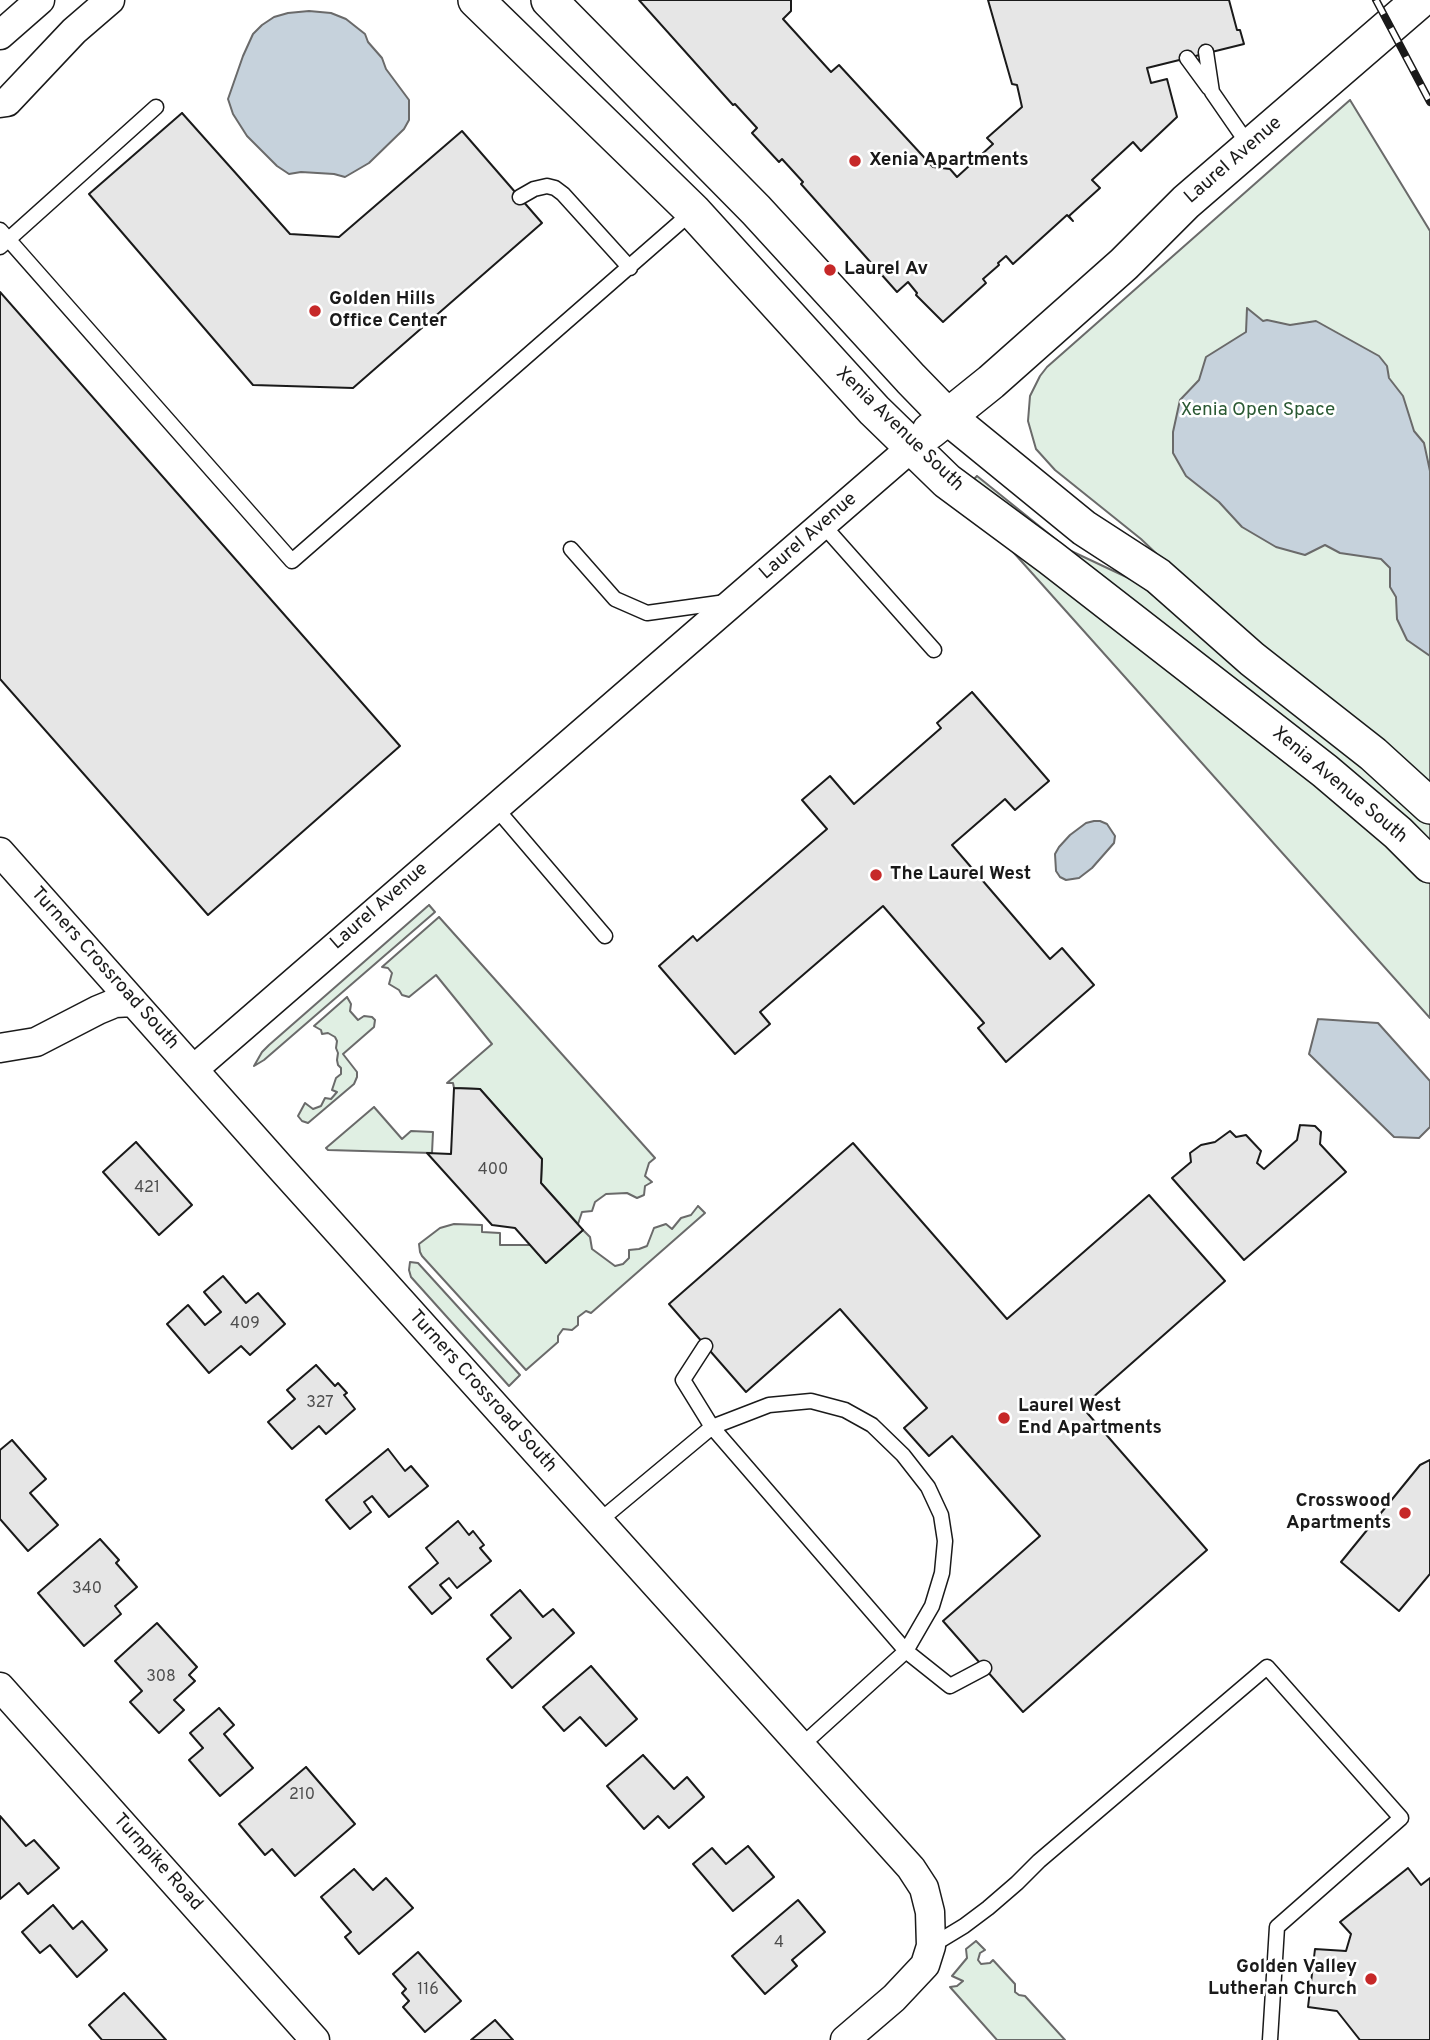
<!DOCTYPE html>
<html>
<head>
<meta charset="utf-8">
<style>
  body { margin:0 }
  canvas { display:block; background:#fff }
</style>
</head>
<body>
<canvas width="1430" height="2040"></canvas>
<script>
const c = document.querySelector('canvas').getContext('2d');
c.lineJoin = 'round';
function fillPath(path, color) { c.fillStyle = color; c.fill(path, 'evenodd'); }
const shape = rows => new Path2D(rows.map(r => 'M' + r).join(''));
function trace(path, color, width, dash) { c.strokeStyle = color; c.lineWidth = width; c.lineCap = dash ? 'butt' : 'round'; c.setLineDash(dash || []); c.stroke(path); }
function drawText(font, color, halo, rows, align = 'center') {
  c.font = font + ' Overpass,sans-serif'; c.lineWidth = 5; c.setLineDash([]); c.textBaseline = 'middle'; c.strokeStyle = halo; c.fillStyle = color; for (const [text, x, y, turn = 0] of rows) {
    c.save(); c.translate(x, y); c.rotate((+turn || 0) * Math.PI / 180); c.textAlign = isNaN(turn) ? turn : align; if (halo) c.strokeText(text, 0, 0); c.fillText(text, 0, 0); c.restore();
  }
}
const green = shape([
  [1350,100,1430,231,1430,791,1246,639,1141,539,1055,470,1036,449,1028,421,1030,396,1040,376,1047,367,1350,100],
  [977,476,1069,550,1137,582,1430,820,1430,851,973,480,977,476],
  [997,534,1027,552,1430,878,1430,1018,997,534],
  [429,905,435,912,264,1060,254,1066,262,1052,269,1045,429,905],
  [439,917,655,1158,649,1163,645,1176,652,1182,645,1186,644,1195,637,1198,627,1193,606,1194,595,1202,592,1211,582,1212,578,1224,541,1183,542,1159,480,1089,454,1088,453,1083,447,1083,492,1044,436,975,409,997,402,995,399,990,389,984,392,973,388,968,382,967,439,917],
  [347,997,351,1004,350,1011,358,1020,364,1016,372,1017,375,1020,374,1027,343,1054,357,1072,357,1077,354,1084,308,1123,302,1121,298,1116,305,1103,313,1109,321,1106,325,1098,331,1099,337,1092,332,1090,336,1078,341,1074,341,1068,338,1065,337,1060,338,1053,336,1048,337,1041,335,1037,328,1033,322,1034,321,1030,314,1026,347,997],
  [374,1107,402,1139,411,1131,433,1132,432,1153,328,1150,326,1148,374,1107],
  [698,1206,705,1213,591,1313,586,1311,578,1317,578,1325,572,1330,563,1329,558,1336,558,1342,526,1370,422,1256,420,1252,419,1244,440,1228,454,1224,482,1225,482,1232,500,1233,500,1245,531,1245,546,1263,583,1230,590,1237,592,1249,615,1266,623,1264,629,1258,629,1250,639,1249,647,1246,654,1228,666,1224,672,1229,681,1218,691,1215,698,1206],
  [410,1262,418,1263,520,1375,509,1386,411,1277,409,1270,410,1262],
  [976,1941,985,1950,980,1953,978,1960,981,1964,990,1963,993,1960,1015,1984,1015,1992,1019,1995,1025,1996,1065,2040,997,2040,950,1987,957,1986,963,1981,952,1976,967,1958,966,1949,976,1941]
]);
const water = shape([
  [309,11,331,13,346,19,365,34,368,42,382,58,386,69,409,100,409,120,404,129,369,163,345,177,334,174,301,172,289,174,277,166,247,136,233,114,228,99,243,56,253,34,262,25,274,17,288,13,309,11],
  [1247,308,1263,321,1267,320,1290,325,1316,321,1379,356,1387,366,1389,378,1403,396,1414,431,1424,443,1430,471,1430,656,1407,640,1397,619,1396,597,1390,587,1390,568,1381,559,1340,553,1325,545,1305,555,1276,547,1242,527,1219,502,1186,476,1173,453,1173,432,1180,400,1199,380,1206,357,1246,332,1247,308],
  [1094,821,1100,821,1107,824,1115,836,1114,843,1092,868,1079,878,1066,880,1060,877,1056,871,1055,854,1059,847,1070,835,1086,823,1094,821],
  [1318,1019,1378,1023,1430,1081,1430,1127,1419,1138,1394,1137,1309,1054,1318,1019]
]);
const building = shape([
  [639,0,791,0,791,11,783,19,831,72,839,65,933,167,950,169,957,177,993,144,987,138,1022,107,1017,85,1012,84,988,0,1229,0,1237,30,1240,30,1244,44,1147,68,1151,83,1167,79,1177,117,1141,151,1133,142,1092,180,1100,188,1069,216,1073,221,1067,215,1013,264,1006,256,998,263,999,265,983,279,986,283,943,322,916,295,917,293,908,282,897,292,801,184,803,182,782,159,779,162,752,133,757,128,735,104,733,105,639,0],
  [182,113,290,234,339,237,462,131,542,223,353,388,253,385,89,194,182,113],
  [0,292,400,746,208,915,0,679,0,292],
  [972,692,1049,781,1015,810,1005,799,952,845,1050,959,1062,948,1094,985,1006,1062,978,1028,984,1023,883,906,760,1012,770,1024,735,1054,659,966,693,936,697,941,827,829,802,800,830,776,854,804,941,728,937,723,972,692],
  [454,1088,480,1089,542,1159,541,1183,583,1230,546,1263,515,1228,492,1225,427,1153,451,1154,454,1088],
  [1300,1125,1315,1126,1321,1132,1320,1144,1346,1172,1244,1260,1172,1178,1191,1162,1190,1153,1201,1145,1215,1142,1230,1131,1236,1137,1246,1135,1261,1151,1257,1163,1264,1169,1297,1140,1300,1125],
  [136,1142,192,1205,159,1235,103,1172,136,1142],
  [853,1143,1007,1319,1149,1195,1225,1281,1082,1407,1207,1550,1023,1712,943,1621,1040,1536,952,1436,929,1456,904,1428,927,1408,840,1309,746,1392,669,1304,853,1143],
  [223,1276,246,1303,258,1293,285,1324,250,1355,241,1346,209,1373,167,1324,188,1305,205,1325,221,1312,204,1292,223,1276],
  [316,1365,335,1386,338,1383,347,1393,344,1395,355,1409,326,1434,319,1426,292,1449,268,1422,295,1399,287,1390,316,1365],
  [12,1440,46,1479,30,1493,58,1525,28,1551,0,1519,0,1450,12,1440],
  [388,1449,405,1471,411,1466,428,1486,389,1517,372,1496,364,1502,371,1512,350,1529,326,1500,388,1449],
  [1430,1460,1430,1574,1399,1611,1341,1562,1420,1465,1430,1460],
  [458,1521,469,1535,473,1531,484,1545,480,1548,491,1561,457,1588,449,1578,440,1585,451,1598,432,1614,409,1587,438,1563,426,1548,458,1521],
  [100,1539,119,1560,116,1563,137,1587,115,1606,121,1614,84,1646,38,1593,100,1539],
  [520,1590,543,1617,553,1609,574,1633,512,1688,487,1659,511,1638,491,1615,520,1590],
  [157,1623,197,1667,189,1675,195,1681,174,1700,184,1710,159,1733,130,1702,142,1691,115,1661,157,1623],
  [591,1666,637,1719,606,1746,580,1717,564,1731,543,1707,591,1666],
  [219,1708,234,1725,224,1734,253,1768,220,1796,189,1760,203,1748,190,1733,219,1708],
  [643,1755,674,1789,687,1777,704,1797,669,1828,658,1816,644,1829,607,1786,643,1755],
  [306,1767,355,1824,295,1876,272,1849,265,1855,239,1824,306,1767],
  [0,1816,26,1846,34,1840,59,1868,28,1894,19,1883,0,1899,0,1816],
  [748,1846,774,1877,733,1911,693,1864,712,1848,726,1864,748,1846],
  [1408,1868,1421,1885,1430,1878,1430,2040,1360,2040,1337,2011,1308,2007,1315,1949,1346,1951,1351,1934,1340,1922,1408,1868],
  [354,1869,373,1890,386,1878,413,1908,359,1954,345,1937,351,1932,321,1897,354,1869],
  [798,1900,825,1932,792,1960,797,1966,765,1994,732,1956,798,1900],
  [53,1905,73,1929,82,1921,107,1950,77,1977,50,1945,40,1953,22,1932,53,1905],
  [418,1952,461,2001,425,2032,403,2007,409,2001,402,1993,406,1989,393,1974,418,1952],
  [124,1993,166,2040,102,2040,89,2025,124,1993],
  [495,2020,513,2040,471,2040,495,2020]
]);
const service = shape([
  [1206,52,1212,92,1250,147],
  [1187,58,1209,88],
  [520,197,534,189,547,186,555,188,563,194,630,268],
  [0,230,292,561,693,211],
  [0,247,156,107],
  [823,525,934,650],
  [571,549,615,599,647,613,726,602],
  [495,807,605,936],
  [705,1346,683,1380,712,1427,906,1651,950,1686,984,1668],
  [598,1522,712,1427,769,1405,811,1401,845,1410,872,1425,903,1455,928,1487,941,1515,945,1541,942,1573,932,1606,906,1651,801,1746],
  [931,1946,964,1926,988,1908,1017,1883,1039,1861,1267,1667,1401,1818,1277,1927,1270,2040]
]);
const minor = shape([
  [0,35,40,0],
  [0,103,7,102,74,31,110,0],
  [0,852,280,1167,911,1868,924,1888,930,1912,931,1946,925,1965,894,1998,845,2040],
  [0,1048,36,1042,98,1010,115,1003,133,1002],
  [194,1069,912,447],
  [0,1687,315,2040]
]);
const tertiary = shape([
  [476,0,693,211,874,410,947,481,1051,558,1325,771,1398,833,1430,865],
  [549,0,756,210,911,379,948,417,1084,528,1158,576,1252,659,1373,754,1430,806],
  [930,431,991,382,1124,264,1186,202,1420,0]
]);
const rail = shape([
  [1376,0,1430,102]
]);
const markers = [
  [855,161,7,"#c62828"],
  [830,270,7,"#c62828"],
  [315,311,7,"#c62828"],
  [876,875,7,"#c62828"],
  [1004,1418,7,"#c62828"],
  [1405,1513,7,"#c62828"],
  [1371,1979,7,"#c62828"]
];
const numberNames = [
  ["400",493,1171],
  ["421",147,1189],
  ["409",245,1325],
  ["327",320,1404],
  ["340",87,1590],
  ["308",161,1678],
  ["210",302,1796],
  ["4",779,1944],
  ["116",428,1991]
];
const poiNames = [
  ["Xenia Apartments",869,161],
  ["Laurel Av",844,270],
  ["Golden Hills",329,300],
  ["Office Center",329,322],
  ["The Laurel West",890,875],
  ["Laurel West",1018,1407],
  ["End Apartments",1018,1429],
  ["Crosswood",1391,1502,"right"],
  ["Apartments",1391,1524,"right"],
  ["Golden Valley",1357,1968,"right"],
  ["Lutheran Church",1357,1990,"right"]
];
const streetNames = [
  ["Laurel Avenue",1234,161,-41],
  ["Xenia Avenue South",899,430,44],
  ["Laurel Avenue",809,537,-41],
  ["Xenia Avenue South",1339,786,40],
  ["Laurel Avenue",380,907,-41],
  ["Turners Crossroad South",104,969,48],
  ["Turners Crossroad South",482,1392,48],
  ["Turnpike Road",157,1863,48]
];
const parkNames = [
  ["Xenia Open Space",1258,411]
];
fillPath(green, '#e0efe3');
trace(green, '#6a6a6a', 2);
fillPath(water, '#c6d2dc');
trace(water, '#6a6a6a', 2);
fillPath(building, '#e6e6e6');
trace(building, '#1a1a1a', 2);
trace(service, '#1a1a1a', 17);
trace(minor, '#1a1a1a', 31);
trace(tertiary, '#1a1a1a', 38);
trace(service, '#fff', 14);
trace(minor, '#fff', 28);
trace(tertiary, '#fff', 35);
trace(rail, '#1a1a1a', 8);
trace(rail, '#fff', 5, [16]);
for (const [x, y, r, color] of markers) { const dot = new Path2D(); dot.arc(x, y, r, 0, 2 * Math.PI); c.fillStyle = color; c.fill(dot); trace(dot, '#fff', 2.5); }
drawText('16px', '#4d4d4d', null, numberNames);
drawText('bold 19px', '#1a1a1a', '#fff', poiNames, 'left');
drawText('19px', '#1a1a1a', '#fff', streetNames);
drawText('19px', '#2b5a34', '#fff', parkNames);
</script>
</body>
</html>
